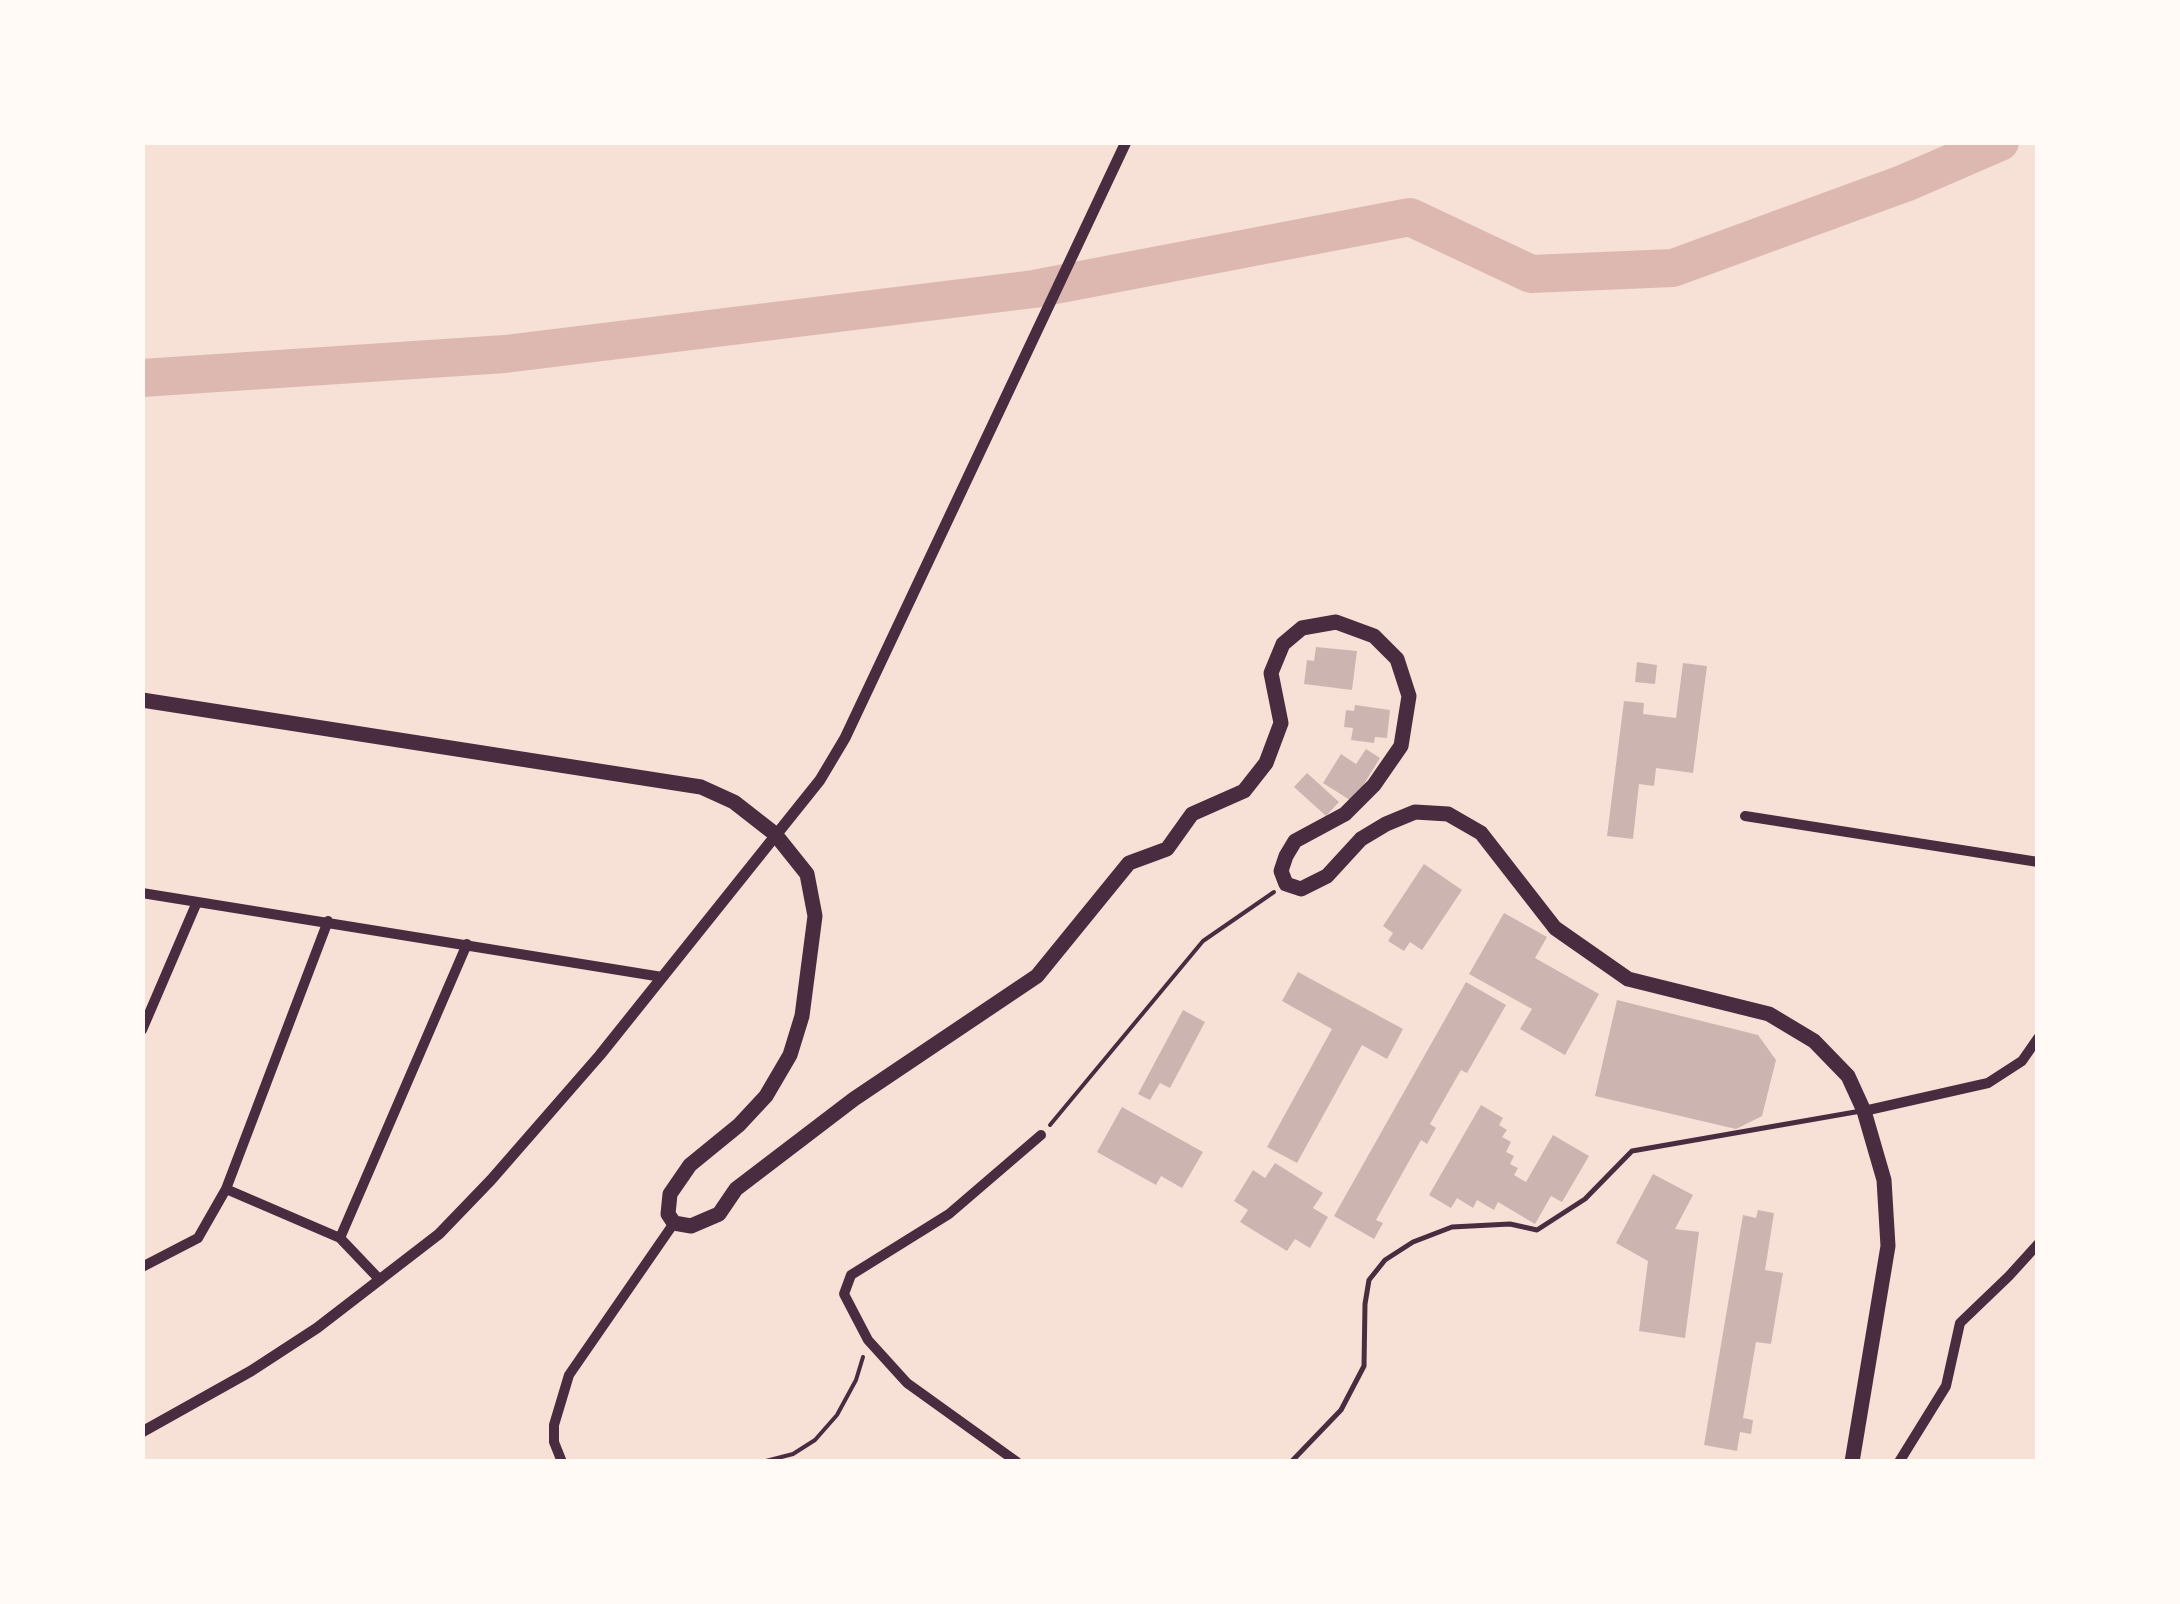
<!DOCTYPE html>
<html>
<head>
<meta charset="utf-8">
<style>
  body { margin:0 }
  #map { position:relative; width:2180px; height:1604px; overflow:hidden; background:#f7e1d7; font-family:"Varela Round",sans-serif }
  canvas { display:block }
  .frame { position:absolute; inset:0; border:145px solid #fffaf5; pointer-events:none }
</style>
</head>
<body>
<div id="map">
<canvas width="2180" height="1604"></canvas>
<div class="frame"></div>
</div>
<script>
const c = document.querySelector('canvas').getContext('2d');
c.lineJoin = 'round';
const shape = rows => new Path2D(rows.map(r => 'M' + r).join(''));
function trace(path, color, width, dash) { c.strokeStyle = color; c.lineWidth = width; c.lineCap = dash ? 'butt' : 'round'; c.setLineDash(dash || []); c.stroke(path); }
function fillPath(path, color) { c.fillStyle = color; c.fill(path, 'evenodd'); }
const river = shape([
  [142,378,505,354,1034,289,1410,217,1531,274,1673,268,1905,183,2000,142]
]);
const building = shape([
  [1316,647,1357,651,1352,690,1304,684,1307,660,1314,661],
  [1637,662,1657,665,1655,684,1635,682],
  [1683,663,1707,666,1693,773,1656,768,1654,786,1639,784,1633,839,1607,836,1624,701,1644,703,1643,714,1676,718],
  [1355,705,1390,710,1387,738,1375,737,1374,743,1351,740,1353,728,1344,727,1346,710,1354,711],
  [1366,749,1380,758,1353,802,1323,783,1341,754,1356,764],
  [1307,773,1339,802,1326,816,1294,787],
  [1424,864,1462,890,1422,950,1410,942,1404,951,1388,941,1393,933,1383,926],
  [1504,913,1547,937,1535,958,1599,994,1565,1055,1520,1029,1532,1009,1469,974],
  [1298,972,1403,1029,1387,1059,1362,1045,1297,1163,1267,1147,1332,1029,1282,1001],
  [1466,982,1506,1005,1467,1073,1461,1070,1430,1124,1436,1128,1427,1144,1421,1140,1376,1220,1383,1223,1374,1239,1334,1216],
  [1617,1000,1758,1035,1776,1060,1762,1116,1736,1129,1595,1096],
  [1183,1010,1205,1022,1170,1088,1160,1083,1150,1100,1138,1094],
  [1481,1105,1503,1118,1499,1125,1507,1130,1502,1137,1511,1142,1506,1152,1514,1156,1510,1164,1518,1168,1514,1175,1526,1182,1553,1135,1589,1156,1562,1202,1551,1196,1535,1224,1498,1202,1494,1210,1477,1200,1473,1208,1457,1198,1451,1208,1429,1195],
  [1122,1107,1203,1152,1182,1188,1161,1176,1156,1185,1097,1152],
  [1275,1163,1323,1193,1313,1208,1328,1217,1310,1248,1295,1239,1287,1251,1240,1222,1248,1210,1234,1201,1253,1170,1265,1178],
  [1653,1174,1693,1195,1675,1229,1699,1232,1685,1338,1639,1331,1648,1261,1616,1243],
  [1758,1210,1774,1213,1765,1270,1783,1273,1771,1344,1756,1342,1743,1418,1753,1420,1751,1434,1740,1432,1737,1451,1704,1445,1743,1215,1756,1218]
]);
const path = shape([
  [1050,1125,1203,941,1274,892],
  [762,1462,793,1454,815,1440,837,1415,856,1380,863,1357]
]);
const service = shape([
  [1291,1462,1341,1410,1364,1366,1365,1304,1369,1280,1385,1260,1413,1242,1452,1227,1510,1224,1537,1230,1585,1199,1632,1151,1861,1111]
]);
const minor = shape([
  [1745,816,2038,862],
  [142,893,662,977],
  [142,1030,197,902],
  [1864,1111,1988,1083,2022,1061,2038,1038],
  [226,1189,340,1238,380,1280],
  [340,1238,467,944],
  [142,1267,198,1238,226,1189,328,921],
  [562,1462,554,1442,554,1425,569,1375,674,1223],
  [1017,1462,907,1383,868,1340,844,1294,851,1275,949,1214,1041,1135],
  [1899,1462,1946,1386,1960,1323,2009,1276,2038,1244]
]);
const tertiary = shape([
  [142,1432,251,1371,317,1328,439,1234,491,1180,600,1055,820,780,845,738,1126,142]
]);
const primary = shape([
  [142,700,701,787,734,802,775,834,807,874,815,916,802,1016,790,1055,766,1096,739,1125,690,1165,670,1194,668,1214,674,1223,691,1226,719,1214,736,1189,854,1099,1037,976,1129,863,1167,849,1192,814,1244,791,1266,763,1281,723,1271,673,1283,644,1302,628,1336,622,1374,636,1397,659,1409,696,1401,746,1374,785,1345,814,1295,841,1286,856,1281,871,1286,884,1301,889,1327,876,1361,839,1386,824,1415,812,1448,814,1481,833,1555,928,1628,979,1769,1014,1814,1041,1848,1076,1864,1111,1884,1180,1888,1246,1852,1462]
]);
trace(river, '#dcb8b0', 38);
fillPath(building, '#ccb4b1');
trace(path, '#4a2c40', 4);
trace(service, '#4a2c40', 5);
trace(minor, '#4a2c40', 10);
trace(tertiary, '#4a2c40', 11);
trace(primary, '#4a2c40', 15);
</script>
</body>
</html>
